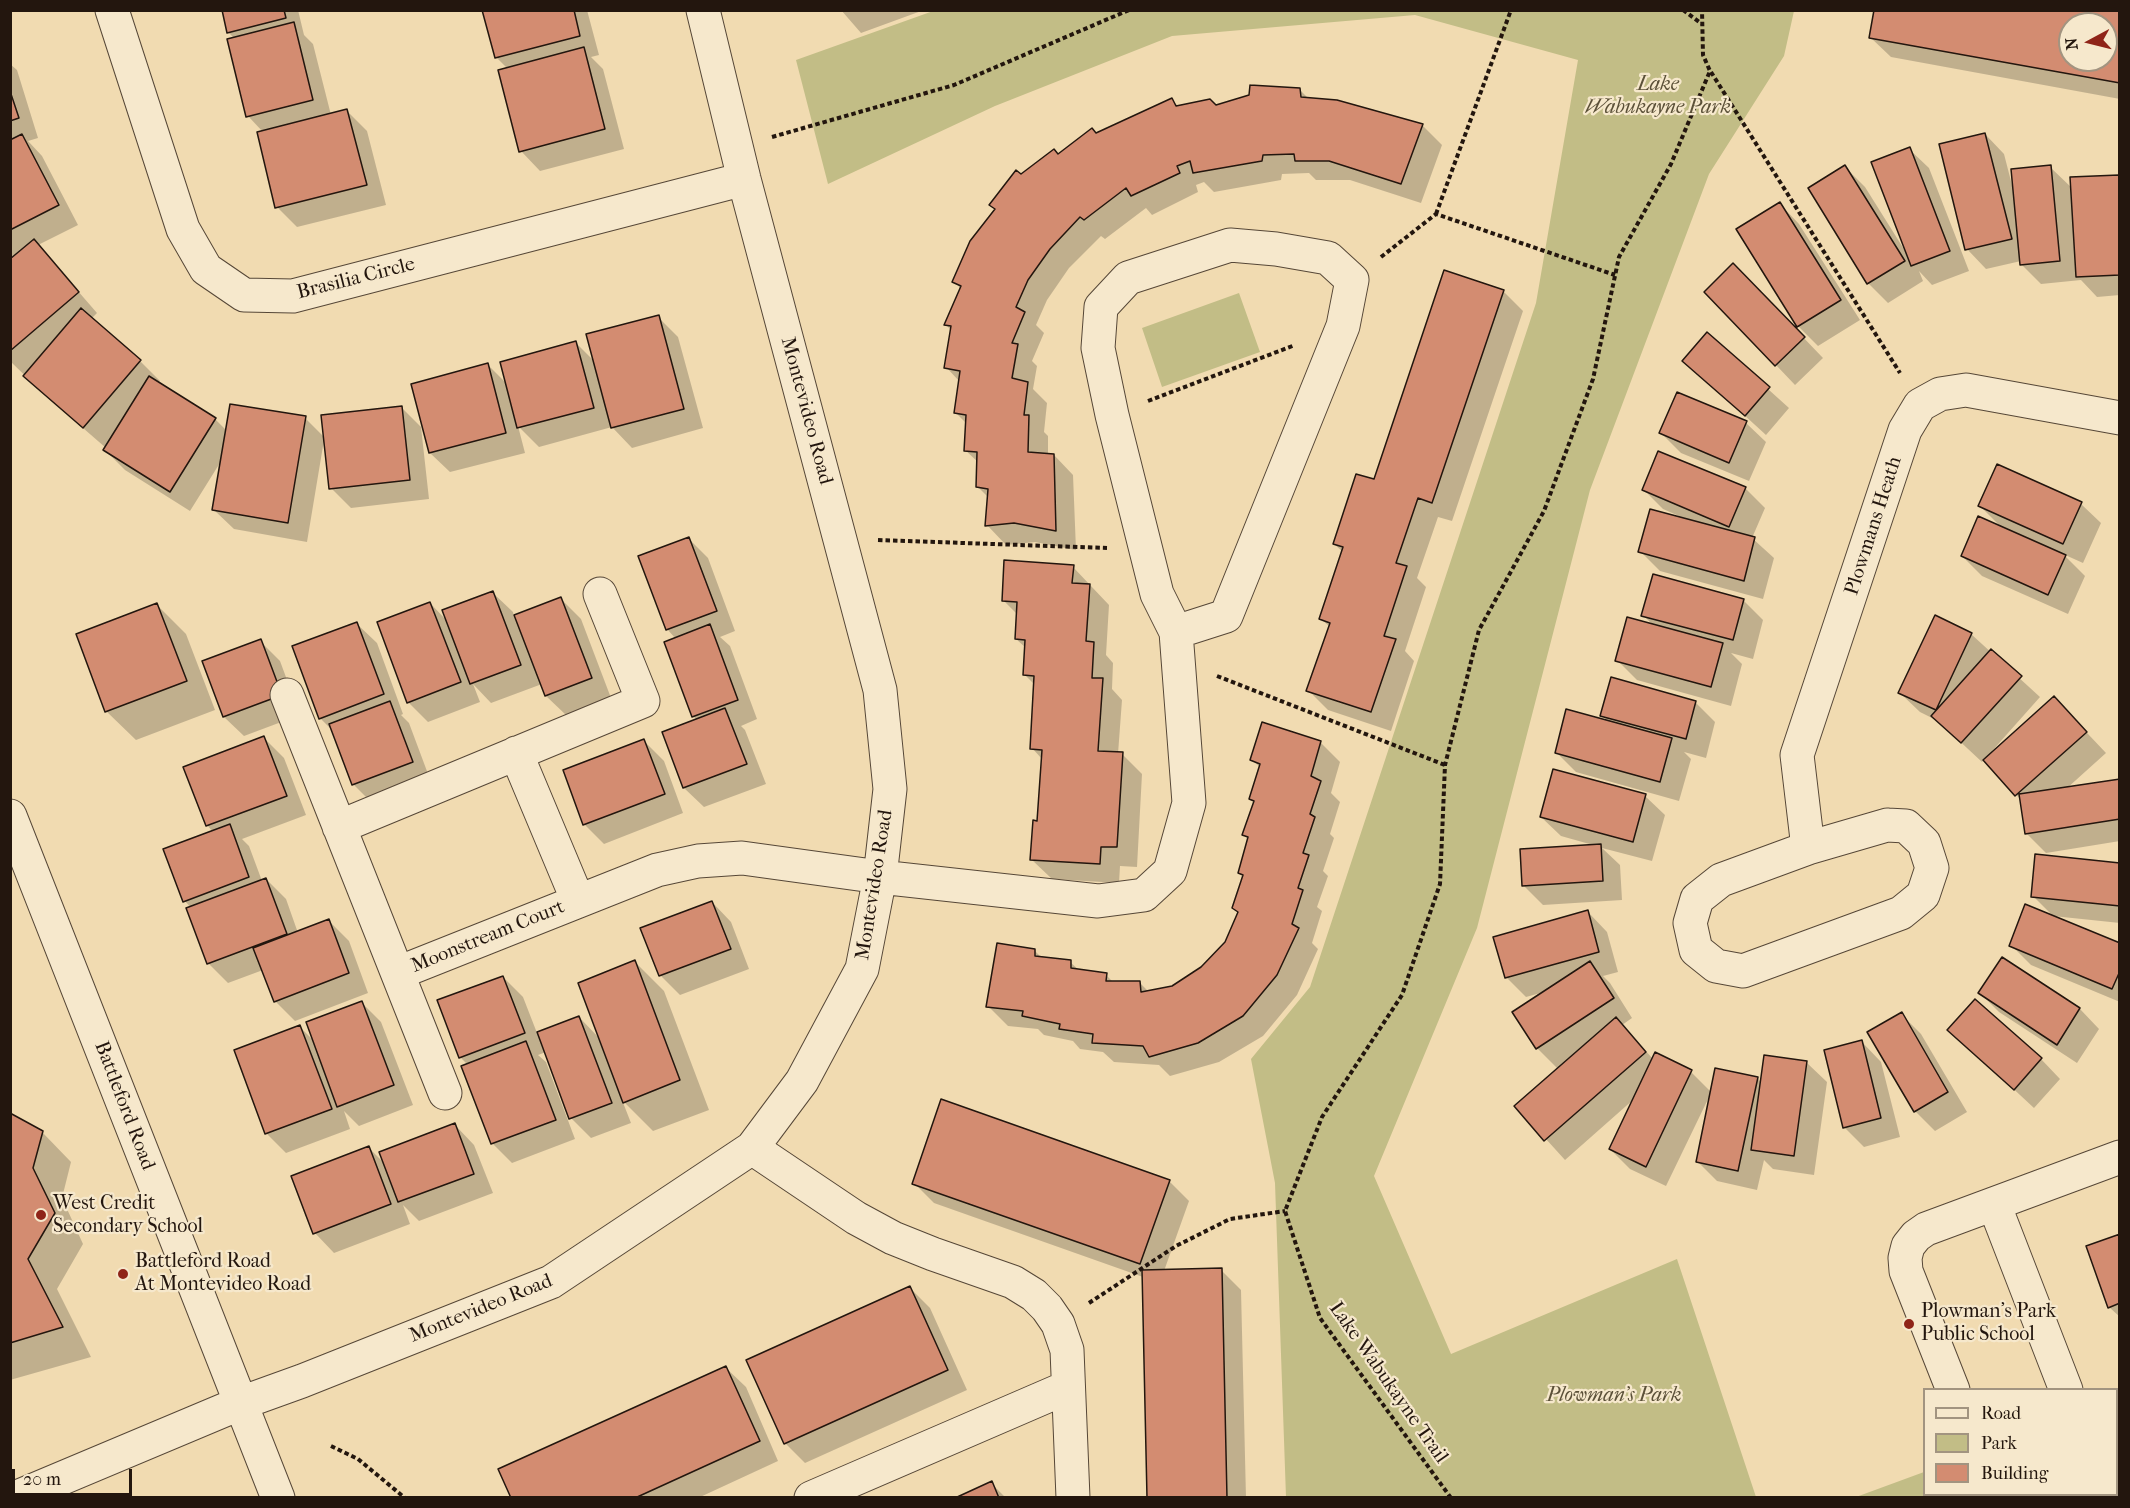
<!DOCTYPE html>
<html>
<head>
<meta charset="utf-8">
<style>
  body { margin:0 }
  #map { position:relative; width:2130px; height:1508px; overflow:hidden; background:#f1dbb1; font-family:"IM FELL French Canon",serif }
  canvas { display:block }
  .frame { position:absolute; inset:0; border:12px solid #23160e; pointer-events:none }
  .legend { position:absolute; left:1923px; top:1388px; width:195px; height:108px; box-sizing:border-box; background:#f6e8cc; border:2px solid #a29480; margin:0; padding:8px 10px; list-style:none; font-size:18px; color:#23160e }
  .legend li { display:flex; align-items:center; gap:12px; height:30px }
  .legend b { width:30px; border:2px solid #a29480 }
  .north { position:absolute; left:2058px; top:12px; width:60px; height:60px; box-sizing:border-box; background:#f6e8cc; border:2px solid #a29480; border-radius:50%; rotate:263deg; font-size:16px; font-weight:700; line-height:24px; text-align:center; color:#23160e }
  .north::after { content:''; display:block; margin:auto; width:21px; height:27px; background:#8f2418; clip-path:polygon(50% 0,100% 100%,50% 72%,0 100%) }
  .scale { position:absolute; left:12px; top:1469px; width:120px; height:27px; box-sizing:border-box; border:3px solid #23160e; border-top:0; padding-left:8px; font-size:18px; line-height:21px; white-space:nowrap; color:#23160e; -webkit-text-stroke:4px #f6e8cc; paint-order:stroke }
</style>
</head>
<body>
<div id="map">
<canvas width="2130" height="1508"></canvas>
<div class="frame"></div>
<ul class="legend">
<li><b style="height:8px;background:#f6e8cc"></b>Road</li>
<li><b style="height:16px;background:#c2bd86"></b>Park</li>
<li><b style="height:16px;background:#d38c71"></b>Building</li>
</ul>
<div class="north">N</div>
<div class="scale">20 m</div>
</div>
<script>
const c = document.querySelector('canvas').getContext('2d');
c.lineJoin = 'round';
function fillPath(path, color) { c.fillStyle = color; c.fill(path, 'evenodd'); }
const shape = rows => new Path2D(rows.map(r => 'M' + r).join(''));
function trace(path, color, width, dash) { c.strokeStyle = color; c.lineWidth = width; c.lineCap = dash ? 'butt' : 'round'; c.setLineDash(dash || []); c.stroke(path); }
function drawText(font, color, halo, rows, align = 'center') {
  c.font = font + ' "IM FELL French Canon",serif'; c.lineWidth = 4.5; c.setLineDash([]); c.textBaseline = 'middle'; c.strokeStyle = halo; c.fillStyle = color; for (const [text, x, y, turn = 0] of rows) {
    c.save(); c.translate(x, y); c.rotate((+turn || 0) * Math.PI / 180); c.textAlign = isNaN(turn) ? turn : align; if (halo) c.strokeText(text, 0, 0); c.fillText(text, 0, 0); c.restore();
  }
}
const green = shape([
  [936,10,1794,11,1784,56,1709,174,1590,490,1477,928,1374,1176,1451,1354,1677,1259,1756,1497,1286,1497,1275,1183,1251,1059,1310,987,1536,303,1578,60,1415,15,1172,36,995,106,828,184,796,60],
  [1239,293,1260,352,1162,387,1142,328],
  [2119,1402,2119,1497,2076,1497,2083,1495,2116,1494,2116,1404],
  [1924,1472,1924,1494,1964,1495,1966,1497,1856,1497]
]);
const shadow = shape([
  [223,10,298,10,304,35,313,44,331,115,347,111,367,131,386,205,297,227,277,207,263,132,248,116,235,39,228,32],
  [484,10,587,10,599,55,591,57,603,69,624,149,540,171,521,151,508,69,496,57],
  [841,10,924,10,861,33],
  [2120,10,2120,99,1891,57,1871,38],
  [2070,24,2106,24,2106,60,2070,60],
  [10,64,17,70,38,138,28,141,42,156,78,225,38,245,97,313,91,319,140,361,160,381,158,383,215,419,227,431,305,418,325,438,401,407,421,427,429,499,351,508,331,488,324,440,307,542,234,529,214,510,223,458,190,511,125,470,105,450,106,448,45,395,10,361],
  [1300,90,1309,99,1422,125,1442,145,1421,203,1350,180,1316,180,1309,173,1282,174,1281,180,1214,192,1204,182,1196,185,1198,192,1152,215,1146,208,1105,239,1101,236,1069,268,1047,300,1036,325,1044,333,1032,361,1037,366,1033,389,1047,403,1044,432,1048,436,1048,455,1054,455,1073,475,1076,550,1035,542,1006,545,987,525,989,498,978,487,979,463,965,450,967,424,956,413,960,382,946,367,952,331,945,324,961,289,954,281,996,210,991,205,1021,176,1096,135,1172,100,1179,107,1215,106],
  [1985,134,2004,154,2012,185,2050,167,2073,189,2118,176,2120,178,2120,295,2097,297,2081,280,2041,284,2022,265,2021,261,1986,269,1967,249],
  [1909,149,1929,168,1969,271,1932,285,1919,271,1923,281,1888,303,1868,283,1845,167,1865,187,1907,254],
  [1780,204,1799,224,1860,320,1818,346,1798,326],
  [1753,285,1823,358,1795,385,1776,365],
  [1503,291,1523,311,1452,521,1438,517,1417,578,1426,587,1405,651,1414,661,1391,731,1328,710,1308,690,1330,627,1321,619,1343,552,1334,544],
  [658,317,678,337,703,428,632,448,612,427,539,447,518,426,525,453,450,472,430,453,488,365,508,385,576,343,595,362],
  [1707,334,1789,408,1766,435,1684,360],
  [1746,423,1766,442,1749,481,1681,453,1661,433],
  [1998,466,2081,504,2101,523,2083,563,2063,554,2085,576,2068,614,1982,576,1962,556,2002,528,1980,506],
  [1745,488,1765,508,1752,538,1774,558,1763,599,1660,571,1640,551,1679,516,1663,509,1644,490],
  [688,538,708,558,735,631,720,637,730,646,757,719,741,726,745,730,766,784,704,807,684,788,664,733,697,720,693,716,676,639,667,629],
  [1073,567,1109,605,1106,655,1113,663,1112,689,1122,700,1118,754,1122,754,1142,774,1137,867,1120,866,1119,883,1052,879,1032,860,1039,822,1042,759,1032,748,1035,685,1024,674,1026,648,1016,639,1017,614,1003,600],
  [493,593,513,612,514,617,561,599,581,619,611,698,566,715,546,696,542,684,491,703,473,684,480,702,428,722,408,702,430,603,449,623],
  [1743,600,1763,620,1753,659,1731,653,1742,664,1731,706,1637,680,1617,660,1654,626,1643,615],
  [157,605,186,634,215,710,136,740,106,711],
  [357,624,377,643,403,714,401,715,409,723,431,782,373,804,353,784,333,731,320,718],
  [1971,634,2040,697,1992,751,1994,752,2054,698,2106,753,2066,789,2120,780,2120,841,2046,853,2026,833,2021,800,1984,759,1982,762,1938,721,1920,712,1900,693],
  [260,641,280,661,300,715,244,736,224,717,204,662],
  [1695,702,1715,722,1706,758,1684,752,1691,759,1679,801,1576,772,1556,752,1609,723,1602,715],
  [264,738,284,758,306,815,242,839,249,846,262,881,266,879,286,899,298,933,329,921,349,941,368,993,295,1021,275,1001,263,970,228,983,208,963,191,908,185,901,213,832,207,825],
  [644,741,664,761,683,813,604,844,584,824],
  [1321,743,1340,762,1331,793,1340,802,1330,834,1334,838,1323,871,1328,876,1317,907,1322,911,1312,943,1318,949,1297,995,1263,1036,1219,1062,1170,1076,1159,1065,1114,1062,1103,1052,1080,1049,1073,1041,1044,1035,1038,1029,1008,1026,988,1006,1034,950,1043,959,1070,962,1080,971,1106,975,1114,983,1139,982,1149,992,1173,988,1202,968,1226,943,1240,913,1244,876,1240,872,1249,840,1244,835,1255,803,1251,799,1261,768,1252,760],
  [1645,796,1665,815,1652,861,1602,848,1620,865,1622,900,1543,905,1523,885,1593,845,1561,836,1541,817],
  [2120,865,2120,923,2053,916,2033,896],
  [712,902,731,922,749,969,680,995,660,975],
  [1588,912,1607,932,1618,972,1603,976,1610,983,1632,1018,1622,1025,1653,1059,1656,1054,1691,1072,1711,1092,1757,1078,1762,1083,1807,1063,1827,1082,1814,1175,1773,1169,1764,1160,1757,1190,1717,1181,1697,1161,1710,1095,1666,1186,1630,1169,1610,1149,1634,1099,1565,1160,1516,1106,1558,1069,1537,1048,1544,992,1526,997,1506,977],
  [2011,945,2120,945,2120,1002,2031,965],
  [2002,959,2080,1009,2099,1029,2077,1063,1999,1012,1980,993],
  [635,962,664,991,709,1110,653,1131,622,1100,631,1123,591,1138,571,1118,546,1052,538,1055,546,1062,575,1139,512,1163,492,1143,468,1065,460,1057,503,977,523,997,537,1033,579,1017,600,1039],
  [362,1003,381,1022,413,1105,359,1126,344,1111,350,1129,286,1153,266,1133,300,1027,315,1042],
  [1901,1014,1921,1034,1967,1112,1935,1131,1915,1111],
  [1950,1030,2041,1059,2060,1079,2034,1108],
  [1862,1042,1881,1062,1900,1137,1864,1147,1844,1127],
  [10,1114,42,1132,71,1162,62,1198,83,1244,57,1289,91,1357,10,1380],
  [455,1125,474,1145,493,1193,419,1221,403,1205,410,1224,334,1253,315,1233,369,1148,386,1165],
  [1169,1181,1189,1201,1164,1271,1221,1270,1241,1290,1246,1498,1148,1498,1143,1277,934,1203,914,1183],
  [2120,1235,2120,1317,2109,1307],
  [910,1288,930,1308,967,1390,805,1463,785,1443],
  [726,1368,746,1387,778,1461,698,1498,513,1498],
  [991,1483,1006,1498,959,1498]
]);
const building = shape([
  [222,10,284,10,286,18,227,33,222,10],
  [482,10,574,10,580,36,495,58,482,10],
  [1874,10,2120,10,2120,83,1869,38,1874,10],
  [2070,24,2106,24,2106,60,2070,60,2070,24],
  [294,22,313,100,246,117,227,39,294,22],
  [584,47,605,129,519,152,498,70,584,47],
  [1250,85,1300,88,1301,97,1337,100,1423,124,1401,184,1329,161,1295,161,1294,154,1263,155,1262,161,1193,173,1190,161,1177,166,1180,173,1131,196,1126,188,1084,220,1080,217,1050,249,1028,280,1016,307,1025,312,1012,343,1018,344,1012,378,1028,382,1024,415,1029,415,1028,452,1054,454,1056,531,1014,523,985,526,988,489,976,487,977,452,964,451,966,415,954,413,960,371,944,368,951,326,944,325,961,286,952,282,970,241,995,209,989,205,1016,170,1021,174,1054,149,1058,154,1092,128,1096,133,1172,98,1176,106,1210,99,1216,105,1249,95,1250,85],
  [10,91,19,118,10,121,10,91],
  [347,109,367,185,275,208,257,132,347,109],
  [1985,133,2012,239,1965,250,1939,144,1985,133],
  [22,134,59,205,10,230,10,140,22,134],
  [1910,147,1950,251,1911,266,1871,162,1910,147],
  [1845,165,1905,261,1867,284,1808,188,1845,165],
  [2051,165,2060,261,2020,265,2011,169,2051,165],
  [2119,175,2120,275,2076,277,2070,177,2119,175],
  [1780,202,1841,300,1797,327,1736,229,1780,202],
  [34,239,79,292,10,351,10,259,34,239],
  [1733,263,1805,337,1775,366,1704,292,1733,263],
  [1444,270,1504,290,1432,503,1418,498,1396,563,1407,566,1384,636,1396,639,1371,712,1306,691,1330,623,1319,619,1343,547,1333,544,1356,474,1374,479,1444,270],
  [81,308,141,360,83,428,23,376,81,308],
  [659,315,684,409,611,428,586,334,659,315],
  [1707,332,1770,387,1745,416,1682,361,1707,332],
  [576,341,594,408,517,428,500,362,576,341],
  [488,363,506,433,429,453,411,384,488,363],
  [149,376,216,418,170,492,103,450,149,376],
  [1677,392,1747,421,1729,463,1659,433,1677,392],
  [230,404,306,416,288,523,212,510,230,404],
  [402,406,410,480,329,489,321,415,402,406],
  [1658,451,1746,487,1729,527,1642,490,1658,451],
  [1997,464,2082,502,2063,544,1978,506,1997,464],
  [1650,509,1755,537,1744,581,1638,552,1650,509],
  [1978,516,2066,555,2048,595,1961,556,1978,516],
  [689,537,717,611,666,630,638,556,689,537],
  [1004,560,1074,565,1072,583,1090,584,1086,641,1094,642,1092,678,1103,678,1098,751,1123,752,1117,847,1101,847,1100,864,1030,860,1033,820,1037,821,1042,750,1030,749,1034,676,1023,675,1025,640,1015,639,1017,602,1002,601,1004,560],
  [1653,574,1744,599,1733,640,1641,616,1653,574],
  [493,591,521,665,470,684,442,610,493,591],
  [561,597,592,678,545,696,514,615,561,597],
  [430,602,461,682,407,703,377,622,430,602],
  [157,603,187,681,105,712,76,634,157,603],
  [1935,615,1972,633,1936,710,1898,693,1935,615],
  [1627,617,1723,643,1711,687,1615,661,1627,617],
  [357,622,384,694,319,719,292,646,357,622],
  [710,624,738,700,692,717,664,642,710,624],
  [261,639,282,695,223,717,202,661,261,639],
  [1991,649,2022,676,1961,743,1931,716,1991,649],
  [1611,677,1696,701,1686,739,1600,716,1611,677],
  [2054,696,2087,732,2015,796,1983,760,2054,696],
  [390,701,413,762,352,785,329,724,390,701],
  [725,708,747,764,683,788,662,732,725,708],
  [1566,709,1672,738,1660,782,1555,753,1566,709],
  [1262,722,1321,741,1311,776,1321,781,1310,814,1315,817,1303,853,1309,855,1298,888,1303,890,1292,924,1299,928,1277,975,1243,1016,1198,1043,1149,1057,1143,1046,1092,1043,1093,1034,1059,1029,1060,1024,1022,1016,1023,1011,986,1007,997,943,1035,949,1035,956,1071,960,1071,968,1107,973,1106,981,1140,981,1141,992,1172,986,1201,967,1225,942,1238,912,1232,908,1243,875,1238,873,1248,837,1242,835,1254,801,1249,799,1260,764,1250,760,1262,722],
  [264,736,287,796,206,826,183,767,264,736],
  [644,739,665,794,583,825,563,770,644,739],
  [1553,769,1646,794,1633,842,1540,817,1553,769],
  [2120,779,2120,819,2025,834,2019,794,2120,779],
  [230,824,249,877,183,902,163,849,230,824],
  [1601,844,1603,881,1522,886,1520,849,1601,844],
  [2035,854,2120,863,2120,906,2031,897,2035,854],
  [266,878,287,934,207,964,186,908,266,878],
  [712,901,731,949,659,976,640,928,712,901],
  [2025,904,2120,943,2120,971,2112,989,2009,946,2025,904],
  [1588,910,1599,952,1505,978,1493,937,1588,910],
  [329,919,349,973,274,1002,253,948,329,919],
  [2002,957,2080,1008,2057,1045,1978,993,2002,957],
  [635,960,680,1080,623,1103,578,983,635,960],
  [1590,961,1614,998,1536,1049,1512,1012,1590,961],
  [503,976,525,1033,459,1058,437,1000,503,976],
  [1975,999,2042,1058,2014,1090,1947,1030,1975,999],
  [362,1001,394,1085,337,1107,306,1022,362,1001],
  [1902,1012,1948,1092,1914,1112,1867,1032,1902,1012],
  [579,1016,612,1103,569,1119,537,1032,579,1016],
  [1616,1017,1646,1052,1544,1141,1514,1106,1616,1017],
  [300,1025,332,1109,265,1134,234,1050,300,1025],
  [1862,1040,1881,1118,1843,1128,1824,1050,1862,1040],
  [526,1041,556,1120,491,1144,461,1066,526,1041],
  [1655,1052,1692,1070,1646,1167,1609,1149,1655,1052],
  [1764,1055,1807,1061,1794,1156,1751,1150,1764,1055],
  [1715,1068,1758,1077,1738,1171,1696,1162,1715,1068],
  [941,1099,1170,1180,1140,1264,912,1184,941,1099],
  [10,1113,43,1131,33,1168,55,1213,28,1259,63,1327,10,1343,10,1113],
  [455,1123,474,1174,398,1202,379,1152,455,1123],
  [369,1146,391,1204,313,1234,291,1176,369,1146],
  [2120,1234,2120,1303,2108,1308,2086,1246,2120,1234],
  [1222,1268,1227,1498,1147,1498,1142,1270,1222,1268],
  [910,1286,948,1370,784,1444,746,1360,910,1286],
  [726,1366,760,1441,635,1498,511,1498,498,1469,726,1366],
  [992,1481,999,1498,955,1498,992,1481]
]);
const path = shape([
  [1683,10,1702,24],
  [1711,72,1900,373],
  [772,137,954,85,1129,10],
  [1436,214,1511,10],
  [1381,257,1436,214,1615,275],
  [1148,401,1295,345],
  [878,540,1107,548],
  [1217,676,1445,765],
  [1089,1303,1176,1246,1230,1219,1285,1211],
  [331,1446,358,1459,405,1498],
  [1451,1498,1320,1318,1285,1211,1322,1117,1402,995,1440,884,1445,765,1479,630,1544,511,1593,379,1619,257,1671,164,1710,71,1703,55,1702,10]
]);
const minor = shape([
  [112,10,183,229,206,269,244,295,293,296,744,179],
  [287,695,445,1093],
  [516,753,578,901],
  [10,816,278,1498],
  [1887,825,1906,826,1924,843,1932,868,1923,895,1901,913,1743,971,1716,966,1696,950,1690,923,1697,899,1721,880,1808,848,1887,825],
  [339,827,643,701,600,594],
  [1808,848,1797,755,1905,430,1920,405,1940,394,1966,390,2120,418],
  [398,973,657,870,698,861,742,858,880,877,1098,901,1144,895,1170,871,1189,803,1176,632,1226,616,1343,326,1352,280,1328,258,1276,249,1230,245,1128,278,1101,307,1098,348,1112,415,1157,594,1176,632],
  [752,1148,856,1218,893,1238,933,1254,1013,1282,1034,1295,1047,1308,1058,1324,1067,1350,1073,1498],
  [1994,1204,2066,1390],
  [1953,1390,1906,1271,1905,1258,1908,1246,1916,1236,1926,1229,2120,1157],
  [15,1498,241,1403,302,1381,551,1282,752,1148,802,1081,862,969,880,877,890,789,880,690,744,179,703,10],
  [811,1498,1068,1387]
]);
const markers = [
  [41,1215,6,"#8f2418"],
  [123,1274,6,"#8f2418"],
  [1909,1324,6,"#8f2418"]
];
const parkNames = [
  ["Lake",1658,85],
  ["Wabukayne Park",1658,108],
  ["Plowman's Park",1614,1396]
];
const streetNames = [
  ["Brasilia Circle",356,279,-14],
  ["Montevideo Road",806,411,75],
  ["Plowmans Heath",1874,526,-72],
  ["Montevideo Road",875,885,-81],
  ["Moonstream Court",488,937,-22],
  ["Battleford Road",124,1106,69],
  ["Montevideo Road",481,1309,-22],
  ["Lake Wabukayne Trail",1388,1383,55]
];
const poiNames = [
  ["West Credit",53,1204],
  ["Secondary School",53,1227],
  ["Battleford Road",135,1262],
  ["At Montevideo Road",135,1285],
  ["Plowman's Park",1921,1312],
  ["Public School",1921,1335]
];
fillPath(green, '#c2bd86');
fillPath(shadow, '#0003');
fillPath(building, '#d38c71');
trace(building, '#23160e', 1.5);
trace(minor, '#564737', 35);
trace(path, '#23160e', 4, [4.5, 3]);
trace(minor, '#f6e8cc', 33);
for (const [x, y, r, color] of markers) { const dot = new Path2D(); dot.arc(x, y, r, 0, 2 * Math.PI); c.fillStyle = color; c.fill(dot); trace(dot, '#f6e8cc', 2); }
drawText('italic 20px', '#5b5038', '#f6e8cc', parkNames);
drawText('20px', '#23160e', '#f6e8cc', streetNames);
drawText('20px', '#23160e', '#f6e8cc', poiNames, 'left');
</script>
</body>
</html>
